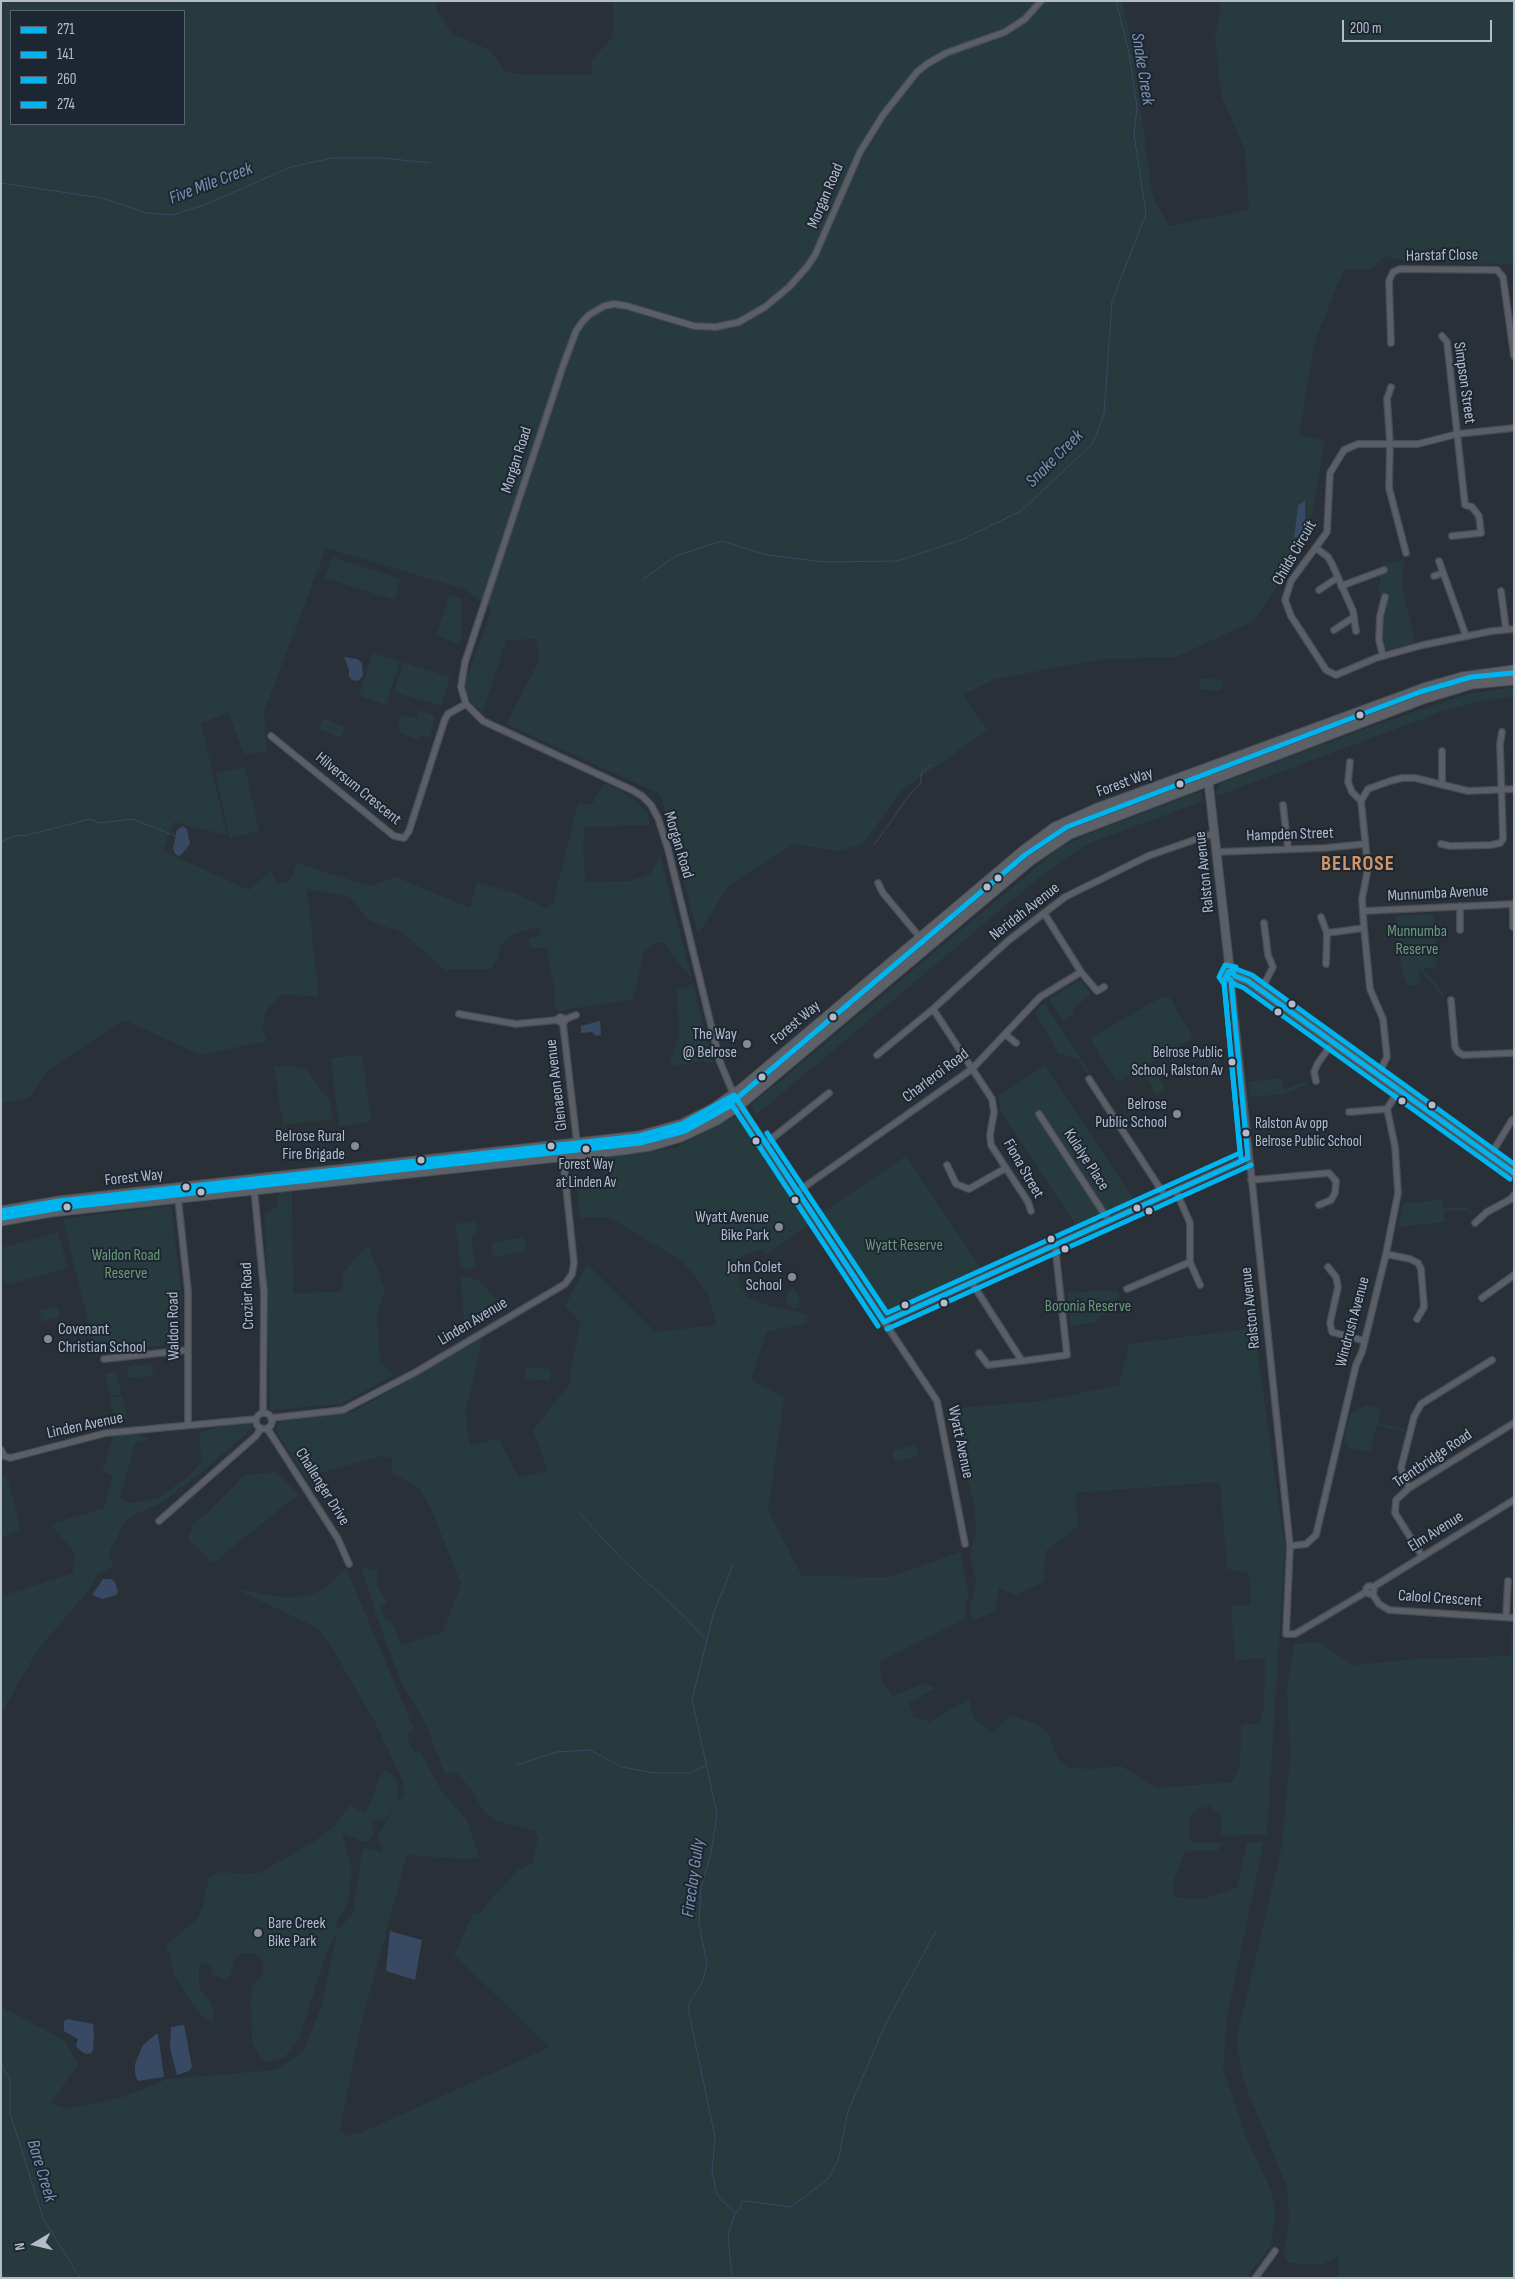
<!DOCTYPE html>
<html>
<head>
<meta charset="utf-8">
<style>
  body { margin:0 }
  #map { position:relative; width:1515px; height:2279px; overflow:hidden; background:#2a3038; font-family:"Sofia Sans Condensed",sans-serif }
  canvas { display:block }
  .frame { position:absolute; inset:0; border:2px solid #b4bcc9; pointer-events:none }
  .legend { position:absolute; left:10px; top:10px; width:175px; height:115px; box-sizing:border-box; background:#1d2633; border:1px solid #59626f; margin:0; padding:6px 9px; list-style:none; font-size:15px; color:#b4bcc9 }
  .legend li { display:flex; align-items:center; gap:10px; height:25px }
  .legend b { width:25px; border:1px solid #59626f }
  .north { position:absolute; left:10px; top:2219px; width:50px; height:50px; -webkit-text-stroke:4px #1d2633; paint-order:stroke; rotate:261deg; font-size:14px; font-weight:700; line-height:20px; text-align:center; color:#b4bcc9 }
  .north::after { content:''; display:block; margin:auto; width:18px; height:22px; background:#b4bcc9; clip-path:polygon(50% 0,100% 100%,50% 72%,0 100%) }
  .scale { position:absolute; left:1342px; top:20px; width:150px; height:22px; box-sizing:border-box; border:2px solid #b4bcc9; border-top:0; padding-left:6px; font-size:15px; line-height:18px; white-space:nowrap; color:#b4bcc9; -webkit-text-stroke:4px #1d2633; paint-order:stroke }
</style>
</head>
<body>
<div id="map">
<canvas width="1515" height="2279"></canvas>
<div class="frame"></div>
<ul class="legend">
<li><b style="height:6px;background:#00b5ef"></b>271</li>
<li><b style="height:6px;background:#00b5ef"></b>141</li>
<li><b style="height:6px;background:#00b5ef"></b>260</li>
<li><b style="height:6px;background:#00b5ef"></b>274</li>
</ul>
<div class="north">N</div>
<div class="scale">200 m</div>
</div>
<script>
const c = document.querySelector('canvas').getContext('2d');
c.lineJoin = 'round';
function fillPath(path, color) { c.fillStyle = color; c.fill(path, 'evenodd'); }
const shape = rows => new Path2D(rows.map(r => 'M' + r).join(''));
function trace(path, color, width, dash) { c.strokeStyle = color; c.lineWidth = width; c.lineCap = dash ? 'butt' : 'round'; c.setLineDash(dash || []); c.stroke(path); }
function drawText(font, color, halo, rows, align = 'center') {
  c.font = font + ' "Sofia Sans Condensed",sans-serif'; c.lineWidth = 4; c.setLineDash([]); c.textBaseline = 'middle'; c.strokeStyle = halo; c.fillStyle = color; for (const [text, x, y, turn = 0] of rows) {
    c.save(); c.translate(x, y); c.rotate((+turn || 0) * Math.PI / 180); c.textAlign = isNaN(turn) ? turn : align; if (halo) c.strokeText(text, 0, 0); c.fillText(text, 0, 0); c.restore();
  }
}
const green = shape([
  [1,1,437,1,435,7,452,34,490,50,506,72,526,75,591,74,592,60,613,36,613,1,1122,1,1132,42,1152,195,1169,226,1249,210,1245,150,1221,95,1215,36,1220,12,1219,1,1514,1,1514,264,1413,262,1385,256,1371,269,1344,269,1315,341,1299,435,1325,441,1307,542,1254,621,1176,657,1103,659,995,679,963,695,988,730,902,790,863,844,837,851,793,844,728,887,698,934,660,794,506,724,539,661,536,639,506,640,483,712,473,705,464,685,492,609,464,589,326,548,264,712,267,751,244,754,228,713,201,723,227,835,174,822,163,851,249,890,271,871,277,884,290,881,297,863,370,886,396,877,470,908,477,882,515,893,546,908,553,903,578,803,592,804,604,783,620,790,647,811,650,825,584,827,583,851,586,882,630,881,651,874,660,855,691,975,689,976,663,942,654,943,644,952,633,999,558,1011,554,1004,554,987,547,949,529,947,530,938,541,935,539,927,514,934,500,946,498,957,491,969,445,970,402,932,369,921,350,897,307,889,319,997,282,994,266,1011,262,1027,267,1041,200,1055,125,1020,48,1070,29,1098,1,1103],
  [11,11,184,11,184,124,11,124],
  [332,557,401,579,394,600,325,578],
  [1404,560,1402,584,1415,643,1390,650,1385,649,1383,632,1385,608,1389,597,1381,595,1377,585,1381,583,1379,576,1387,572,1385,564],
  [449,595,462,599,462,634,460,644,436,636],
  [373,653,400,661,386,705,359,696],
  [403,662,450,677,441,706,394,692],
  [1200,678,1223,680,1222,691,1199,689],
  [1514,687,1514,696,1477,702,1441,712,1217,796,1217,790,1221,783,1375,725,1468,694],
  [419,710,432,714,435,719,430,738,422,735,420,740,400,733,398,726,400,715,417,719],
  [323,718,345,727,341,738,319,729],
  [245,767,259,831,229,838,216,773],
  [1198,792,1201,792,1204,801,1095,841,1078,850,1035,881,756,1115,751,1105,1058,849,1086,835],
  [1434,914,1437,967,1423,968,1444,994,1443,997,1419,968,1420,985,1408,986,1402,974,1396,916],
  [1078,981,1082,982,1091,995,1073,1008,1075,1013,1063,1021,1049,999],
  [693,985,713,1063,698,1061,675,1067,670,1063,679,1035,677,990],
  [1163,996,1170,998,1193,1038,1117,1082,1090,1038],
  [1044,1003,1091,1073,1086,1072,1078,1059,1062,1054,1059,1055,1035,1012],
  [1216,1044,1219,1067,1208,1069,1206,1046],
  [362,1055,371,1121,339,1127,331,1058],
  [290,1065,308,1070,320,1089,330,1101,332,1119,283,1125,274,1067],
  [1045,1065,1136,1202,1078,1228,1001,1112,998,1096],
  [1156,1070,1165,1090,1155,1095,1146,1075],
  [1282,1078,1284,1090,1307,1081,1307,1084,1284,1094,1250,1097,1248,1082],
  [737,1115,809,1225,766,1255,762,1249,740,1257,739,1284,747,1297,767,1305,808,1314,807,1324,767,1331,751,1380,784,1397,768,1510,802,1576,889,1577,960,1552,969,1595,965,1602,966,1618,880,1661,881,1681,893,1696,924,1683,936,1688,909,1703,914,1717,929,1722,969,1699,974,1718,992,1733,1012,1715,1041,1726,1050,1736,1058,1759,1069,1767,1088,1769,1121,1766,1157,1788,1232,1782,1240,1766,1241,1725,1259,1723,1264,1706,1265,1658,1235,1661,1231,1606,1251,1605,1249,1573,1227,1569,1220,1482,1075,1493,1078,1526,1045,1552,1044,1582,1015,1595,999,1588,995,1611,973,1621,970,1609,976,1581,970,1553,976,1532,974,1502,946,1409,1042,1401,1119,1385,1129,1344,1254,1328,1285,1547,1267,1834,1221,1836,1221,1816,1210,1806,1198,1809,1190,1815,1189,1834,1191,1842,1223,1843,1218,1850,1185,1852,1173,1882,1173,1897,1204,1899,1237,1888,1247,1843,1264,1841,1228,2012,1223,2068,1247,2139,1271,2190,1276,2214,1271,2246,1248,2276,1250,2278,1,2278,1,2007,64,2040,78,2064,51,2103,66,2109,123,2097,167,2079,275,2070,303,2052,321,2007,337,1933,328,1949,299,2039,284,2058,268,2062,261,2059,252,2043,251,1998,253,1984,262,1976,264,1968,261,1958,253,1953,240,1954,235,1957,230,1976,225,1979,213,1975,212,1969,208,1964,203,1963,199,1965,199,1985,203,1994,209,2000,213,2010,214,2019,211,2022,200,2014,190,2001,173,1973,169,1952,166,1950,168,1944,198,1918,204,1902,208,1880,215,1874,221,1872,243,1874,260,1873,313,1842,333,1828,349,1805,366,1813,380,1777,386,1770,393,1776,398,1785,398,1803,404,1795,403,1782,376,1724,328,1641,315,1627,236,1589,289,1598,309,1595,322,1590,346,1568,414,1729,406,1735,413,1750,421,1753,442,1792,467,1820,479,1857,466,1859,407,1855,360,2028,340,2130,346,2136,363,2132,550,2047,454,1955,474,1912,478,1914,518,1870,532,1863,538,1839,535,1831,497,1821,485,1813,470,1788,456,1772,445,1774,425,1722,402,1684,377,1618,361,1567,378,1571,377,1586,388,1603,381,1607,386,1621,391,1620,401,1645,443,1632,461,1584,431,1509,420,1489,391,1472,393,1459,381,1456,306,1477,276,1431,277,1425,283,1421,353,1412,483,1338,465,1412,470,1446,498,1438,519,1477,548,1471,533,1430,571,1382,570,1371,581,1323,565,1306,587,1264,655,1332,716,1325,708,1294,683,1262,609,1217,580,1218,576,1181,605,1181,606,1157,675,1148],
  [397,1804,386,1820,378,1838,383,1852,363,1848,353,1913,338,1930,336,1924,348,1902,352,1872,342,1833,362,1841,368,1841,374,1833,371,1821,381,1820,386,1818],
  [906,1156,982,1270,962,1276,887,1311,821,1213],
  [292,1190,293,1294,342,1291,343,1272,369,1245,385,1291,377,1315,380,1361,394,1375,341,1404,270,1410,265,1213,276,1208,279,1192],
  [1443,1199,1444,1208,1467,1208,1473,1213,1471,1215,1466,1210,1444,1211,1445,1222,1398,1227,1403,1204],
  [171,1206,181,1291,180,1344,96,1352,63,1219],
  [476,1221,477,1232,471,1238,476,1268,461,1269,455,1224],
  [58,1232,68,1268,6,1285,1,1267,1,1248],
  [524,1237,526,1251,493,1257,491,1243],
  [461,1276,479,1280,495,1299,497,1315,464,1327],
  [794,1288,800,1298,798,1307,793,1309,791,1306,787,1305,787,1291],
  [1092,1291,1117,1291,1120,1297,1095,1323,1071,1326,1067,1293],
  [57,1306,60,1317,42,1322,39,1311],
  [152,1364,153,1376,128,1378,127,1366],
  [526,1367,551,1369,550,1381,525,1379],
  [116,1371,121,1394,110,1396,105,1374],
  [122,1396,127,1418,115,1421,110,1398],
  [1365,1405,1381,1409,1378,1423,1405,1429,1404,1432,1377,1425,1370,1452,1349,1448,1344,1441,1350,1414],
  [249,1420,253,1427,206,1469,160,1504,138,1513,125,1521,109,1553,113,1566,97,1575,89,1590,37,1651,1,1714,1,1596,73,1573,74,1553,51,1524,104,1508,113,1476,102,1472,114,1434,138,1434,150,1439,135,1443,120,1498,132,1503,157,1498,184,1480,202,1462,199,1432],
  [916,1445,918,1456,895,1462,892,1451],
  [276,1472,299,1494,213,1563,188,1539,194,1523,208,1512,245,1475],
  [1,1477,7,1477,21,1530,1,1537],
  [1512,1623,1514,2278,1337,2278,1339,2257,1321,2265,1289,2263,1283,2254,1289,2221,1287,2187,1244,2083,1236,2042,1282,1845,1290,1756,1287,1688,1294,1644,1319,1642,1353,1665,1415,1659,1510,1656]
]);
const water = shape([
  [1305,501,1305,525,1300,537,1294,538,1298,505],
  [344,657,357,659,362,663,363,675,359,680,354,681,349,677,349,669],
  [183,826,187,829,190,844,180,856,176,855,173,849,177,830],
  [600,1021,601,1035,596,1036,592,1032,581,1033,581,1026],
  [103,1579,111,1579,115,1582,118,1592,116,1595,102,1599,92,1595],
  [390,1931,422,1940,415,1980,386,1971],
  [68,2019,93,2024,94,2037,93,2051,91,2053,87,2054,82,2052,76,2046,78,2039,64,2031,64,2021],
  [184,2025,192,2067,189,2071,177,2075,170,2048,171,2027],
  [156,2034,158,2034,164,2077,138,2081,135,2074,135,2064,143,2045]
]);
const stream = shape([
  [1,183,102,198,146,213,172,215,204,205,291,167,332,158,383,158,430,163],
  [643,579,676,556,722,541,767,555,825,562,898,561,961,540,1021,511,1093,443,1104,414,1112,301,1146,214,1134,134,1137,107,1129,53,1116,1],
  [1,842,14,836,27,835,90,819,100,823,132,819,176,836],
  [874,845,908,797,920,784,922,772,932,764],
  [579,1513,623,1560,684,1616,705,1639],
  [517,1765,556,1752,590,1750,622,1767,654,1773,690,1773,707,1765],
  [1,2064,10,2080,10,2113,43,2218,80,2278],
  [736,2213,740,2208,741,2202,746,2201,791,2207,828,2179,838,2161,848,2111,885,2025,936,1931],
  [732,2278,728,2235,735,2213,717,2195,712,2172,715,2137,689,2013,689,2004,702,1983,707,1964,699,1924,701,1887,711,1853,717,1814,692,1699,713,1615,733,1565]
]);
const minor = shape([
  [1442,336,1447,342,1465,505,1472,507,1479,516,1481,533,1452,536],
  [1391,343,1389,281,1393,272,1400,269,1497,270,1503,277,1514,356],
  [1391,387,1387,399,1390,444,1389,488,1406,553],
  [1514,428,1457,434,1418,444,1358,444,1344,450,1330,473,1327,532,1291,581,1285,600,1291,616,1326,670,1336,675,1376,658,1423,645,1492,631,1514,629],
  [1316,548,1328,557,1332,564,1353,611,1356,631],
  [1439,561,1466,636],
  [1434,576,1443,573],
  [1341,586,1384,570],
  [1319,590,1337,578],
  [1501,591,1506,629],
  [1334,630,1354,617],
  [1383,656,1379,640,1380,616,1385,597],
  [271,736,394,836,404,838,409,831,445,719,448,714,466,704],
  [1350,762,1348,782,1352,792,1361,801],
  [1442,785,1442,751],
  [1283,805,1288,848],
  [1441,844,1450,846,1491,845,1500,843,1503,839,1500,744,1502,732],
  [1216,852,1325,848,1365,844],
  [878,883,883,893,928,947],
  [1513,904,1513,927],
  [1363,911,1514,904],
  [1044,913,1081,972,1097,991,1104,987],
  [1321,917,1327,933,1326,964],
  [1460,930,1460,906],
  [1327,933,1364,928],
  [1231,980,1290,1546,1286,1634,1295,1634,1366,1592],
  [1261,990,1273,967,1268,955,1264,923],
  [1451,1000,1455,1047,1458,1052,1463,1055,1514,1053],
  [933,1009,992,1099,994,1112,990,1135,991,1145,1028,1202,1031,1211],
  [459,1014,516,1024,557,1020],
  [566,1019,560,1017,557,1020,563,1024,566,1019,576,1015],
  [563,1024,577,1143],
  [1006,1035,1016,1043],
  [877,1055,933,1009,1009,940,1065,897,1148,856,1214,833],
  [1378,1075,1387,1057,1383,1019,1370,989,1364,928,1362,899,1368,868,1361,801,1368,789,1390,781,1402,778,1415,778,1468,791,1514,789],
  [1089,1079,1165,1196],
  [1316,1081,1314,1072,1318,1063,1333,1042],
  [1349,1112,1387,1109],
  [1039,1114,1109,1221],
  [765,1144,829,1093],
  [1490,1156,1512,1120],
  [947,1165,956,1184,969,1189,1006,1168],
  [1251,1180,1329,1173,1336,1181,1335,1193,1331,1200,1319,1205],
  [254,1188,264,1292,263,1413],
  [797,1192,972,1069,1040,997,1081,972],
  [178,1198,188,1291,188,1425],
  [1475,1223,1487,1212,1511,1199,1514,1195],
  [1386,1254,1410,1259,1418,1263,1421,1269,1424,1307,1417,1319],
  [1190,1262,1200,1285],
  [1328,1267,1336,1277,1338,1287,1330,1323,1332,1332,1365,1341],
  [972,1283,1022,1361,1067,1355,1055,1245],
  [1127,1289,1190,1262,1190,1223,1176,1191],
  [1482,1298,1514,1275],
  [884,1322,1248,1158],
  [979,1353,988,1365,1022,1361],
  [104,1359,188,1350],
  '256 1421a8 8 0 1 1 16 0a8 8 0 1 1-16 0Z',
  [271,1418,343,1410,416,1372,565,1284,572,1274,574,1263,563,1157],
  [267,1428,338,1539,349,1564],
  [1,1450,4,1456,10,1458,106,1433,256,1419],
  [1409,1488,1401,1468,1414,1417,1421,1404,1492,1360],
  [159,1521,256,1436,261,1428],
  [965,1544,937,1401,743,1110,731,1088,720,1062,668,849,658,818,651,805,642,796,632,790,483,721,466,704,461,687,465,662,563,366,576,331,583,321,589,315,604,306,614,304,627,306,694,326,716,327,739,322,765,307,789,287,807,267,815,255,860,152,883,115,917,72,927,64,946,53,1005,32,1025,19,1041,1],
  [1290,1546,1306,1544,1316,1535,1356,1365,1362,1352,1386,1254,1398,1193,1395,1146,1387,1109,1399,1090],
  [1422,1556,1395,1513,1396,1500,1409,1488,1514,1423],
  '1366 1590a4 4 0 1 1 8 0a4 4 0 1 1-8 0Z',
  [1373,1587,1514,1500],
  [1372,1593,1379,1604,1389,1610,1514,1618],
  [1506,1617,1508,1581],
  [1256,2277,1275,2251]
]);
const tertiary = shape([
  [1207,769,1230,972,1235,976],
  [1230,972,1226,975,1227,979,1233,980,1235,976],
  [1235,976,1248,981,1514,1173]
]);
const primary = shape([
  [1,1211,59,1201,639,1136,682,1124,712,1109,741,1089,1024,850,1055,827,1095,809,1427,687,1462,677,1514,670],
  [1,1221,51,1212,622,1150,650,1146,681,1137,717,1120,740,1105,1030,861,1070,834,1423,699,1472,684,1514,680]
]);
const bus1 = shape([
  [1234,974,1228,972,1226,977,1231,980,1248,1158],
  [1235,976,1248,981,1514,1173],
  [1,1211,59,1201,639,1136,682,1124,734,1095,884,1322],
  [884,1322,1248,1158]
]);
const bus2 = shape([
  [1236,967,1225,965,1219,977,1224,984,1241,1159],
  [1232,983,1244,988,1510,1179],
  [2,1218,60,1208,640,1143,685,1131,732,1105,878,1326],
  [887,1329,1251,1165]
]);
const bus3 = shape([
  [1,1213,50,1205,621,1143,648,1139,678,1130,713,1113,736,1099,1025,855,1067,827,1420,692,1471,677,1513,673]
]);
const bus4 = shape([
  [767,1133,887,1313,1240,1153,1224,980,1230,971,1236,969,1252,975,1514,1164]
]);
const markers = [
  [1360,715,4.5,"#b4bcc9"],
  [1180,784,4.5,"#b4bcc9"],
  [998,878,4.5,"#b4bcc9"],
  [987,887,4.5,"#b4bcc9"],
  [1292,1004,4.5,"#b4bcc9"],
  [1278,1012,4.5,"#b4bcc9"],
  [833,1017,4.5,"#b4bcc9"],
  [747,1044,5,"#848b96"],
  [1232,1062,4.5,"#b4bcc9"],
  [762,1077,4.5,"#b4bcc9"],
  [1402,1101,4.5,"#b4bcc9"],
  [1432,1105,4.5,"#b4bcc9"],
  [1177,1114,5,"#848b96"],
  [1246,1133,4.5,"#b4bcc9"],
  [756,1141,4.5,"#b4bcc9"],
  [355,1146,5,"#848b96"],
  [551,1146,4.5,"#b4bcc9"],
  [586,1149,4.5,"#b4bcc9"],
  [421,1160,4.5,"#b4bcc9"],
  [186,1187,4.5,"#b4bcc9"],
  [201,1192,4.5,"#b4bcc9"],
  [795,1200,4.5,"#b4bcc9"],
  [67,1207,4.5,"#b4bcc9"],
  [1137,1208,4.5,"#b4bcc9"],
  [1149,1211,4.5,"#b4bcc9"],
  [779,1227,5,"#848b96"],
  [1051,1239,4.5,"#b4bcc9"],
  [1065,1249,4.5,"#b4bcc9"],
  [792,1277,5,"#848b96"],
  [944,1303,4.5,"#b4bcc9"],
  [905,1305,4.5,"#b4bcc9"],
  [48,1339,5,"#848b96"],
  [258,1933,5,"#848b96"]
];
const busNames = [
  ["Belrose Public",1223,1053],
  ["School, Ralston Av",1223,1071],
  ["Ralston Av opp",1255,1124,"left"],
  ["Belrose Public School",1255,1142,"left"],
  ["Forest Way",586,1165,"center"],
  ["at Linden Av",586,1183,"center"]
];
const streetNames = [
  ["Morgan Road",826,196,-67],
  ["Harstaf Close",1442,256,-1],
  ["Simpson Street",1464,383,82],
  ["Morgan Road",517,460,-72],
  ["Childs Circuit",1295,553,-60],
  ["Forest Way",1125,783,-20],
  ["Hilversum Crescent",358,789,39],
  ["Hampden Street",1290,835,-2],
  ["Morgan Road",678,845,73],
  ["Ralston Avenue",1205,872,-96],
  ["Munnumba Avenue",1438,894,-3],
  ["Neridah Avenue",1025,912,-38],
  ["Forest Way",796,1023,-40],
  ["Charleroi Road",936,1076,-37],
  ["Glenaeon Avenue",557,1085,-97],
  ["Kulalye Place",1086,1160,57],
  ["Fiona Street",1023,1169,60],
  ["Forest Way",134,1178,-6],
  ["Crozier Road",248,1296,-92],
  ["Ralston Avenue",1251,1308,-96],
  ["Linden Avenue",473,1322,-31],
  ["Windrush Avenue",1353,1322,-75],
  ["Waldon Road",174,1326,-91],
  ["Linden Avenue",85,1426,-12],
  ["Wyatt Avenue",960,1442,78],
  ["Trentbridge Road",1433,1459,-34],
  ["Challenger Drive",322,1487,58],
  ["Elm Avenue",1436,1532,-32],
  ["Calool Crescent",1440,1599,4]
];
const parkNames = [
  ["Munnumba",1417,932],
  ["Reserve",1417,950],
  ["Wyatt Reserve",904,1246],
  ["Waldon Road",126,1256],
  ["Reserve",126,1274],
  ["Boronia Reserve",1088,1307]
];
const poiNames = [
  ["The Way",737,1035],
  ["@ Belrose",737,1053],
  ["Belrose",1167,1105],
  ["Public School",1167,1123],
  ["Belrose Rural",345,1137],
  ["Fire Brigade",345,1155],
  ["Wyatt Avenue",769,1218],
  ["Bike Park",769,1236],
  ["John Colet",782,1268],
  ["School",782,1286],
  ["Covenant",58,1330,"left"],
  ["Christian School",58,1348,"left"],
  ["Bare Creek",268,1924,"left"],
  ["Bike Park",268,1942,"left"]
];
const waterNames = [
  ["Snake Creek",1142,69,81],
  ["Five Mile Creek",211,184,-21],
  ["Snake Creek",1055,459,-45],
  ["Fireclay Gully",694,1878,-82],
  ["Bare Creek",41,2171,73]
];
const districtNames = [
  ["BELROSE",1358,865]
];
fillPath(green, '#273a3e');
fillPath(water, '#384963');
trace(stream, '#384963', 1);
trace(minor, '#484c53', 8);
trace(tertiary, '#484c53', 10);
trace(primary, '#484c55', 11);
trace(minor, '#5a5e66', 5.5);
trace(tertiary, '#5a5e66', 8);
trace(primary, '#5c6168', 9);
trace(bus1, '#00b5ef', 5);
trace(bus2, '#00b5ef', 5);
trace(bus3, '#00b5ef', 5);
trace(bus4, '#00b5ef', 5);
for (const [x, y, r, color] of markers) { const dot = new Path2D(); dot.arc(x, y, r, 0, 2 * Math.PI); c.fillStyle = color; c.fill(dot); trace(dot, '#1d2633', 2); }
drawText('15px', '#b4bcc9', '#1d2633', busNames, 'right');
drawText('16px', '#b4bcc9', '#1d2633', streetNames);
drawText('16px', '#6b9a76', '#1d2633', parkNames);
drawText('16px', '#b4bcc9', '#1d2633', poiNames, 'right');
drawText('italic 18px', '#7c92b1', '#1d2633', waterNames);
c.letterSpacing = '1px';
drawText('bold 21px', '#d59563', '#1d2633', districtNames);
c.letterSpacing = '0px';
</script>
</body>
</html>
